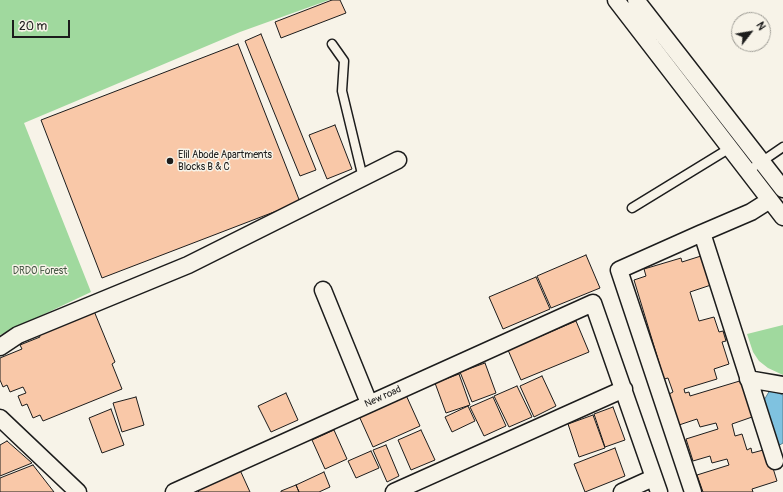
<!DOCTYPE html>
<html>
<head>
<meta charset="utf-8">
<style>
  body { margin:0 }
  #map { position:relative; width:783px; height:492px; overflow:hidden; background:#f7f3e8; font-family:Pangolin,sans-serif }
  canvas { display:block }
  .north { position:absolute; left:731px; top:12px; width:40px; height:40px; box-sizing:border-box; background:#f7f3e8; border:1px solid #9f9d96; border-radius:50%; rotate:59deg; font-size:11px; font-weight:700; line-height:16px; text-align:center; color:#1c1c1c }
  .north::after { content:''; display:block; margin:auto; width:14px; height:18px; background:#1c1c1c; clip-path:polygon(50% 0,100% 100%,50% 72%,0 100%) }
  .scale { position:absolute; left:12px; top:20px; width:58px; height:18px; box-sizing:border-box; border:2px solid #1c1c1c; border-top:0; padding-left:5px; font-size:12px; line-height:14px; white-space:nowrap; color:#1c1c1c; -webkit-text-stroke:3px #f7f3e8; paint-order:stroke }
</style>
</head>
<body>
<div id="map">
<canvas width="783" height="492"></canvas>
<div class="north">N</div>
<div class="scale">20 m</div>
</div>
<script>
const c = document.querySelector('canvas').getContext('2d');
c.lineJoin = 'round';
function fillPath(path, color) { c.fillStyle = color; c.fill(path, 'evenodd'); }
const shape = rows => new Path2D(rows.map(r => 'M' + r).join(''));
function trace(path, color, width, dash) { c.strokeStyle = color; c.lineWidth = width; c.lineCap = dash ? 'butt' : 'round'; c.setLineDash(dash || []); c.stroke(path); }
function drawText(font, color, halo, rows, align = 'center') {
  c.font = font + ' Pangolin,sans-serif'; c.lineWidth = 3; c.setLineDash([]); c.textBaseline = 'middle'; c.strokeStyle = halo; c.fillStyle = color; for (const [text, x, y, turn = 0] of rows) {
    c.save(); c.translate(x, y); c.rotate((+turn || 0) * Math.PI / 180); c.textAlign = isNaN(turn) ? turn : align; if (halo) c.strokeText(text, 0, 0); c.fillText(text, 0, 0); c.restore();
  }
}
const green = shape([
  [0,0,329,0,240,32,24,123,91,292,0,335],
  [783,325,783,375,768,368,759,361,753,352,747,334]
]);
const water = shape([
  [770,390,783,395,783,443,778,446,763,402,770,390]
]);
const building = shape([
  [332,0,340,0,346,13,281,38,275,22,332,0],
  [261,34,316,170,300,176,245,41,261,34],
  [238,44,300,202,102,278,41,120,238,44],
  [335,125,352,169,327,179,309,135,335,125],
  [586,255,600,288,551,308,537,276,586,255],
  [701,256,711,285,690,292,699,321,714,317,719,332,723,331,726,341,722,342,729,364,714,369,717,379,684,389,685,393,689,392,690,396,743,380,755,416,732,424,735,436,742,434,747,450,751,448,752,453,767,449,777,481,752,489,753,492,703,492,697,475,729,465,727,459,712,463,710,456,693,461,686,439,718,429,716,423,700,427,697,419,679,425,669,394,673,392,668,378,664,379,634,280,646,276,644,269,681,258,682,262,701,256],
  [536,277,550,309,503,329,489,297,536,277],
  [94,311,115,362,112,364,122,389,43,421,40,415,33,418,27,404,22,406,18,396,26,393,23,387,10,392,7,385,3,387,0,380,0,358,22,349,20,345,40,337,39,334,94,311],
  [576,321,589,352,521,380,508,350,576,321],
  [485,363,496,393,472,402,460,372,485,363],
  [459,374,470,405,446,413,435,383,459,374],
  [542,376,556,406,534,417,520,386,542,376],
  [517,386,532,417,509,427,494,396,517,386],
  [286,393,298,420,271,432,258,406,286,393],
  [406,395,420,426,373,447,359,416,406,395],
  [136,397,144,425,122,432,113,403,136,397],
  [493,397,506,426,484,436,470,407,493,397],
  [468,406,475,421,452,432,445,417,468,406],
  [613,407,625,440,605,447,594,414,613,407],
  [111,409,124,445,102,453,89,418,111,409],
  [593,415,605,448,579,457,568,424,593,415],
  [334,430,347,459,325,469,312,440,334,430],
  [421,430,435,460,411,470,398,440,421,430],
  [7,441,32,463,0,476,0,445,7,441],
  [386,445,399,476,387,482,373,450,386,445],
  [615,448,625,476,585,492,574,464,615,448],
  [371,451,379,468,356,478,348,461,371,451],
  [33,465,54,492,0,492,0,478,33,465],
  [240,470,250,492,199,492,197,490,240,470],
  [324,472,330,487,319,492,299,492,296,485,324,472],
  [296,485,299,492,281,492,281,491,296,485]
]);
const service = shape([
  [332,44,344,61,342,91,363,178],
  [748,171,783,147],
  [632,208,730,148]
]);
const minor = shape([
  [616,0,783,217],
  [636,0,783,189],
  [770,200,751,212,702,233,775,461],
  [323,290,369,403],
  [0,347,18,335,188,265,398,160],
  [748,379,783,385],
  [0,418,78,492],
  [174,492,593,303,659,492],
  [394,492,624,389],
  [622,492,653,478],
  [693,492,619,270,702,233]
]);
const markers = [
  [170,161,4,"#1c1c1c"]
];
const poiNames = [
  ["Elil Abode Apartments",178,155],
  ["Blocks B & C",178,167]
];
const parkNames = [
  ["DRDO Forest",40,271]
];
const streetNames = [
  ["New road",383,397,-24]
];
fillPath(green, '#a0d99e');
fillPath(water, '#7fc2e0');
trace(water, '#578092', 1);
fillPath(building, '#f9c8a8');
trace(building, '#1c1c1c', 1);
trace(service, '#1c1c1c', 11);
trace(minor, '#1c1c1c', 19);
trace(service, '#f7f3e8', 8);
trace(minor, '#f7f3e8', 16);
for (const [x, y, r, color] of markers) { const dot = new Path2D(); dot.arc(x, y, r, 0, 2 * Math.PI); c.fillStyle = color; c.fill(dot); trace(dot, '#f7f3e8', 1.5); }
drawText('10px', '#1c1c1c', '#f7f3e8', poiNames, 'left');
drawText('10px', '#445543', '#f7f3e8', parkNames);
drawText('10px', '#1c1c1c', '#f7f3e8', streetNames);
</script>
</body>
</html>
